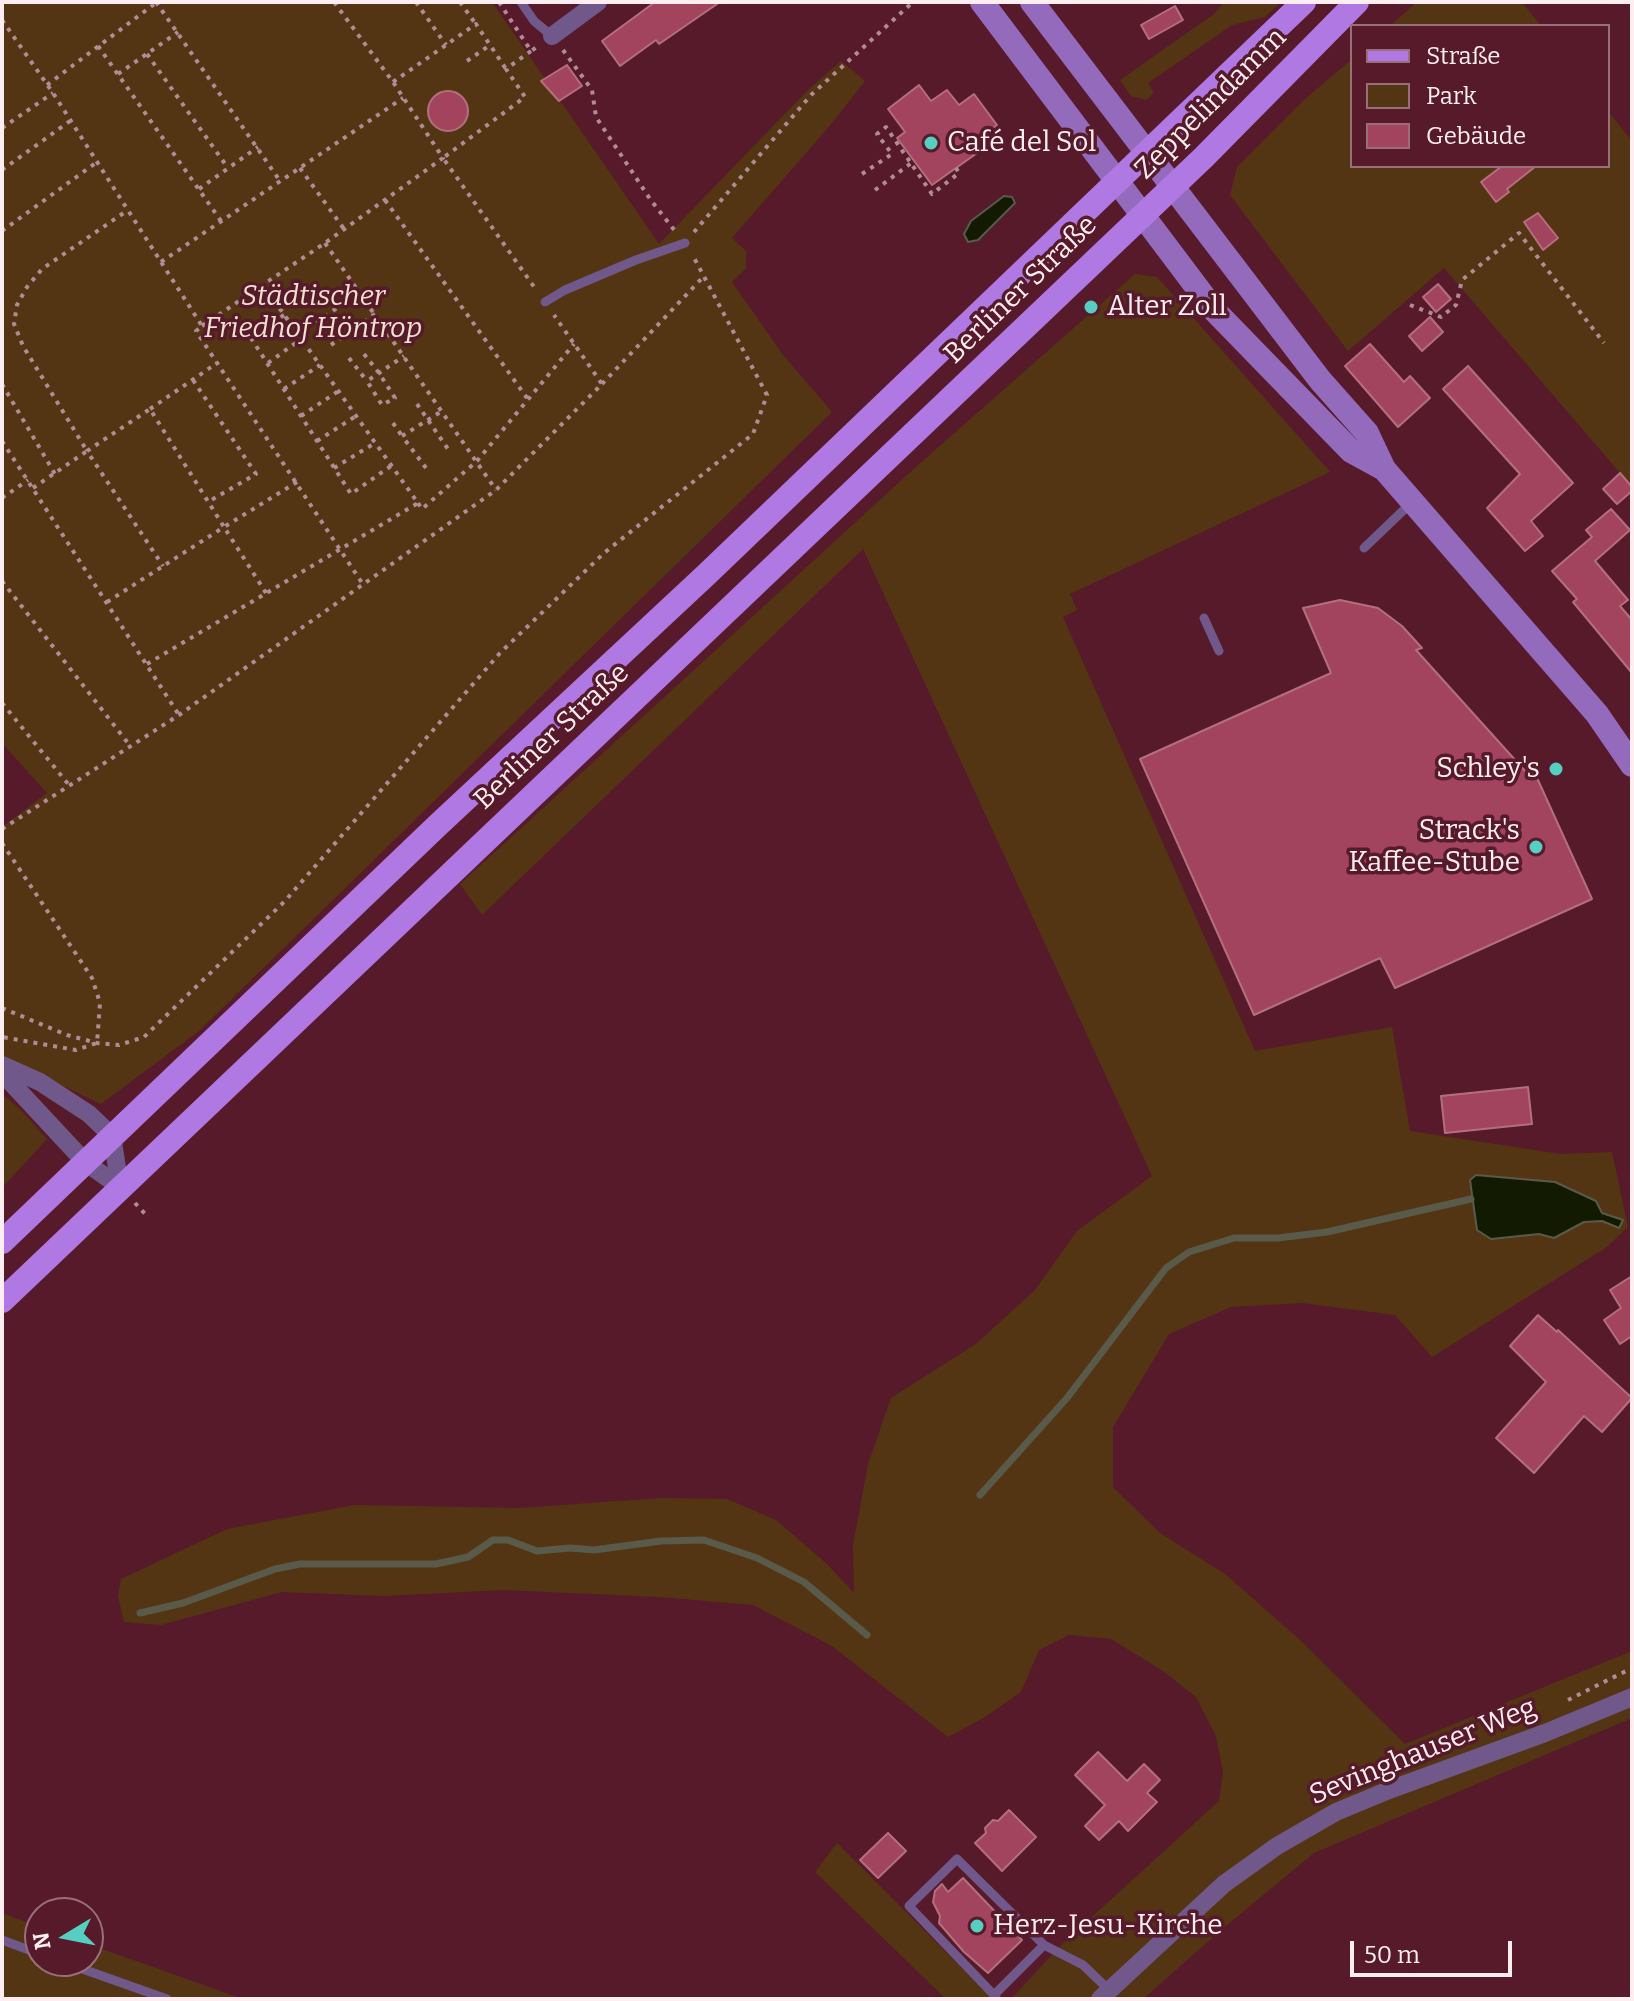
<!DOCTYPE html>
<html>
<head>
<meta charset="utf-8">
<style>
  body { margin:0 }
  #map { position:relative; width:1634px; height:2001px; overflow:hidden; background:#561a2b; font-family:Bitter,serif }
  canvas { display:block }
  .frame { position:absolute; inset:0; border:4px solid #feeef1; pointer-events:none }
  .legend { position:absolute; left:1350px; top:24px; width:260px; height:144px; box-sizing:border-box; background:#561a2b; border:2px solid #996f7a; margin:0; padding:10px 14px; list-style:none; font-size:24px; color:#feeef1 }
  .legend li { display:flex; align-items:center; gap:16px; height:40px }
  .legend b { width:40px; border:2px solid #996f7a }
  .north { position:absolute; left:24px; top:1897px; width:80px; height:80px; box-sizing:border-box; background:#561a2b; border:2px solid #996f7a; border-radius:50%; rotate:260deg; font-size:22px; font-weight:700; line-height:32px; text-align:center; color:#feeef1 }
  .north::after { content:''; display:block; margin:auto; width:28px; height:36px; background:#57cec2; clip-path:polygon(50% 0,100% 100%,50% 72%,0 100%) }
  .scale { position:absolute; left:1350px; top:1941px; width:162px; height:36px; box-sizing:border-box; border:4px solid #feeef1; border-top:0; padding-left:10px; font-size:24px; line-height:28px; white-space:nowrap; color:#feeef1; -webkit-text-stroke:6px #561a2b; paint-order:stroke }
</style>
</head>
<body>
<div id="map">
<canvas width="1634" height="2001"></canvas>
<div class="frame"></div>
<ul class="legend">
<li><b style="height:10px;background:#af78e2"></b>Straße</li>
<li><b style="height:22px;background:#543513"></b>Park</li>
<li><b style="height:22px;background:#a2445d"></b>Gebäude</li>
</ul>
<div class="north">N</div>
<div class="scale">50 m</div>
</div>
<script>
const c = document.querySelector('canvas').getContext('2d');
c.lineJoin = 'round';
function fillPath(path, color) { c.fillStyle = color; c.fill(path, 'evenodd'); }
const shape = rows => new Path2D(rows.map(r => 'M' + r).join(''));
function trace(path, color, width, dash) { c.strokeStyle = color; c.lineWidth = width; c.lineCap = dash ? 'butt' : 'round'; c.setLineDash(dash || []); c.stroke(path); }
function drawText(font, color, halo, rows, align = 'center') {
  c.font = font + ' Bitter,serif'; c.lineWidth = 7; c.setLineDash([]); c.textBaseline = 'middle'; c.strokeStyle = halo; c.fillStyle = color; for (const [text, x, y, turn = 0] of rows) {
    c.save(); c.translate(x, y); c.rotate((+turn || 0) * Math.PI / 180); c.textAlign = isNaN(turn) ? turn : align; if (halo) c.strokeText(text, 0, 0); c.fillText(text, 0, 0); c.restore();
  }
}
const green = shape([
  [2,2,492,2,659,244,809,89,841,61,865,81,832,123,732,238,746,251,746,268,732,282,783,355,832,412,199,1031,101,1104,2,1057,2,827,47,793,2,743],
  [1224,2,1281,2,1265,17,1232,25,1148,83,1154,93,1146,100,1131,96,1120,80,1214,14],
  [1417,2,1522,2,1541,26,1390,26],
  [1352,59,1352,166,1608,166,1608,111,1632,141,1632,487,1444,268,1348,351,1230,195,1237,167,1304,100],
  [1135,274,1157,277,1330,472,1070,594,1077,610,1063,617,1255,1051,1392,1027,1410,1131,1561,1154,1612,1152,1628,1227,1607,1247,1432,1357,1395,1315,1302,1303,1231,1307,1169,1334,1113,1427,1113,1487,1160,1533,1225,1574,1299,1639,1405,1744,1632,1651,1632,1718,1314,1853,1221,1930,1143,1999,1011,1999,1061,1945,1219,1801,1223,1772,1216,1736,1196,1697,1163,1671,1111,1639,1069,1635,1039,1650,1021,1692,985,1717,948,1737,832,1646,753,1605,660,1597,504,1590,385,1596,282,1592,161,1625,124,1622,118,1596,121,1579,227,1529,354,1505,520,1508,661,1498,727,1499,776,1520,827,1564,854,1593,853,1545,868,1464,891,1398,977,1343,1035,1290,1077,1231,1152,1176,863,549,482,915,460,884,917,466],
  [2,1094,19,1108,47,1139,2,1188],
  [837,1843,993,1999,946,1999,815,1872],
  [2,1913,40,1927,40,1961,88,1961,88,1944,243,1999,2,1999]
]);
const water = shape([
  [1004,196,1012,197,1015,203,978,240,968,242,964,234,971,221,1004,196],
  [1476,1175,1555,1182,1596,1201,1602,1213,1623,1220,1619,1228,1602,1221,1584,1222,1554,1238,1539,1234,1491,1239,1477,1230,1470,1180,1476,1175]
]);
const stream = shape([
  [980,1495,1067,1398,1166,1268,1189,1252,1234,1238,1278,1238,1327,1232,1471,1199],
  [140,1613,183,1603,275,1569,300,1564,436,1564,468,1557,493,1540,508,1540,537,1551,570,1548,594,1550,661,1541,704,1540,757,1558,804,1582,867,1635]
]);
const building = shape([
  [655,2,720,2,659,44,656,40,620,66,602,41,655,2],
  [1175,6,1183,20,1149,39,1141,25,1175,6],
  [567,65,582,86,559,101,541,81,567,65],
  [919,85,931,101,947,90,959,105,974,94,997,125,974,143,980,151,932,185,897,138,905,132,888,109,919,85],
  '428 111a20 20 0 1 1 40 0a20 20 0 1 1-40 0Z',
  [1502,166,1536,166,1507,189,1509,192,1496,202,1481,182,1502,166],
  [1538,213,1558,238,1543,250,1524,222,1538,213],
  [1438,284,1451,299,1436,312,1423,297,1438,284],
  [1430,317,1443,332,1422,351,1409,336,1430,317],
  [1370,344,1404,382,1410,376,1430,398,1398,427,1345,366,1370,344],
  [1468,366,1573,483,1531,521,1543,536,1525,551,1487,508,1520,474,1443,389,1468,366],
  [1620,473,1632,487,1632,491,1617,504,1603,489,1620,473],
  [1611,509,1630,530,1595,561,1628,600,1620,606,1632,620,1632,673,1573,602,1577,599,1552,571,1592,537,1586,530,1611,509],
  [1340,600,1378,608,1402,626,1422,648,1416,650,1526,772,1533,769,1592,899,1395,988,1380,958,1254,1015,1140,759,1331,673,1303,608,1340,600],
  [1528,1087,1532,1124,1445,1133,1441,1096,1528,1087],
  [1632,1276,1632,1336,1620,1344,1604,1320,1621,1308,1610,1290,1632,1276],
  [1538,1315,1557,1332,1558,1330,1632,1398,1602,1432,1584,1416,1534,1473,1496,1438,1546,1382,1510,1346,1538,1315],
  [1098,1752,1127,1781,1144,1764,1160,1780,1147,1793,1157,1802,1128,1831,1119,1821,1099,1840,1085,1826,1105,1805,1075,1775,1098,1752],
  [1009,1810,1036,1837,1002,1871,975,1843,986,1833,985,1828,993,1820,998,1821,1009,1810],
  [888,1833,906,1851,878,1878,860,1860,888,1833],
  [963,1878,1022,1940,988,1973,964,1952,939,1923,940,1916,933,1902,935,1891,942,1884,948,1892,963,1878]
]);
const path = shape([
  [156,2,280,181],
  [416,2,446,45],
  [460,2,475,23],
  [499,2,531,51,537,47],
  [2,20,53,93,202,326,196,331,362,583],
  [98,46,221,221],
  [563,50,592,90,596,117,650,199,675,231],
  [531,51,506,69,525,97,443,158,537,291],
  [147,54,228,168],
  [467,61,490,45],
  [118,74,178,32],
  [393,82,476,24,506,69],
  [47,85,157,2],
  [2,128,53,93],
  [300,168,344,229],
  [2,170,70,121],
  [862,174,892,154,877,134,886,127,932,194,959,173,956,168],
  [199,189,258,147],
  [875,190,914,161],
  [385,200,527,398],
  [2,231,97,162],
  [694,232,811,95,913,2],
  [325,243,496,490],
  [161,262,403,98],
  [1410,305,1441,317,1456,305,1462,280,1519,233,1604,343],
  [284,315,251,338,351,494,391,466],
  [317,323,359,291],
  [202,326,325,243,443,158,393,82,334,2],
  [331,345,375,314],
  [364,354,379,373,395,398,382,405,367,381,379,373,404,356],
  [349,358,367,381],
  [268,363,301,339],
  [193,380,256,474,208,502],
  [2,384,55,474],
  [602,384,705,275],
  [284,389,320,365],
  [417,404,450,452],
  [150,409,217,363],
  [301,416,337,392],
  [393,423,402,436],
  [2,441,179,715],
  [317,441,356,416],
  [334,468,375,443],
  [426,468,402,436,442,411],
  [33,488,87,451,23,346,14,324,17,305,27,287,42,269,128,210],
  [2,498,28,480],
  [418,503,422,509,477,461,574,344],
  [2,581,131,747],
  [266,593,224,527,297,482],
  [107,602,224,527,150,409,87,451,163,566],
  [147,664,418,503,263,285],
  [2,703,69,785],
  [2,829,179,715,496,490,602,384,554,315],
  [2,843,92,978,100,1003,97,1043,76,1050,2,1037],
  [2,1008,67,1035,97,1043,119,1045,144,1037,285,901,500,653,604,553,753,434,767,395,692,254],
  [135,1203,147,1216],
  [1568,1700,1632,1668]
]);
const lane = shape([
  [521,2,534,21,552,36],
  [545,302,565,290,636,260,685,243],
  [1364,548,1410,504],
  [1204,618,1219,651],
  [2,1940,40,1954],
  [60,1961,167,1999],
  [994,1995,909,1906,957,1859,1044,1945],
  [996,1996,994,1995,1044,1945,1083,1965,1109,1990]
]);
const street = shape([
  [552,36,598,2],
  [2,1065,40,1082,89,1114,112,1136,120,1187],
  [2,1073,85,1162,120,1187],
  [1100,1999,1224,1884,1277,1846,1336,1812,1389,1790,1545,1733,1632,1697]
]);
const secondary = shape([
  [982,2,1214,310,1351,451,1384,469],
  [1032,2,1320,380,1367,433,1384,469,1597,714,1632,765]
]);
const primary = shape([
  [2,1242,439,824,706,575,1304,2],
  [2,1301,1204,157,1357,2]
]);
const markers = [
  [931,143,8,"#57cec2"],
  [1091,307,8,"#57cec2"],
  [1556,769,8,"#57cec2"],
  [1536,847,8,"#57cec2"],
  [977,1926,8,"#57cec2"]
];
const streetNames = [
  ["Zeppelindamm",1211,104,-45],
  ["Berliner Straße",1021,290,-44],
  ["Berliner Straße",552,737,-43],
  ["Sevinghauser Weg",1423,1752,-22]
];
const poiNames = [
  ["Café del Sol",947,143],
  ["Alter Zoll",1107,307],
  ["Schley's",1540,769,"right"],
  ["Strack's",1520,831,"right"],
  ["Kaffee-Stube",1520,863,"right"],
  ["Herz-Jesu-Kirche",993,1926]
];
const parkNames = [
  ["Städtischer",313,297],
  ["Friedhof Höntrop",313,329]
];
fillPath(green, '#543513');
fillPath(water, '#121b01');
trace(water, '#595a49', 2);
trace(stream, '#595a49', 7);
fillPath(building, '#a2445d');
trace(building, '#b46f7e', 2);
trace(path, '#b18c96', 4, [4, 6]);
trace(lane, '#71588b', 9);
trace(street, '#71588b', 18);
trace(secondary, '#946bbc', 24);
trace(primary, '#af78e2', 24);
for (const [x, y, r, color] of markers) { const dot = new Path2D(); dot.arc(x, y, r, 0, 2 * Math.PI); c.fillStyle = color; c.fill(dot); trace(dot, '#561a2b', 3); }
drawText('28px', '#feeef1', '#561a2b', streetNames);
drawText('28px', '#feeef1', '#561a2b', poiNames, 'left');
drawText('italic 28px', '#f3e0ce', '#561a2b', parkNames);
</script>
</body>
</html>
